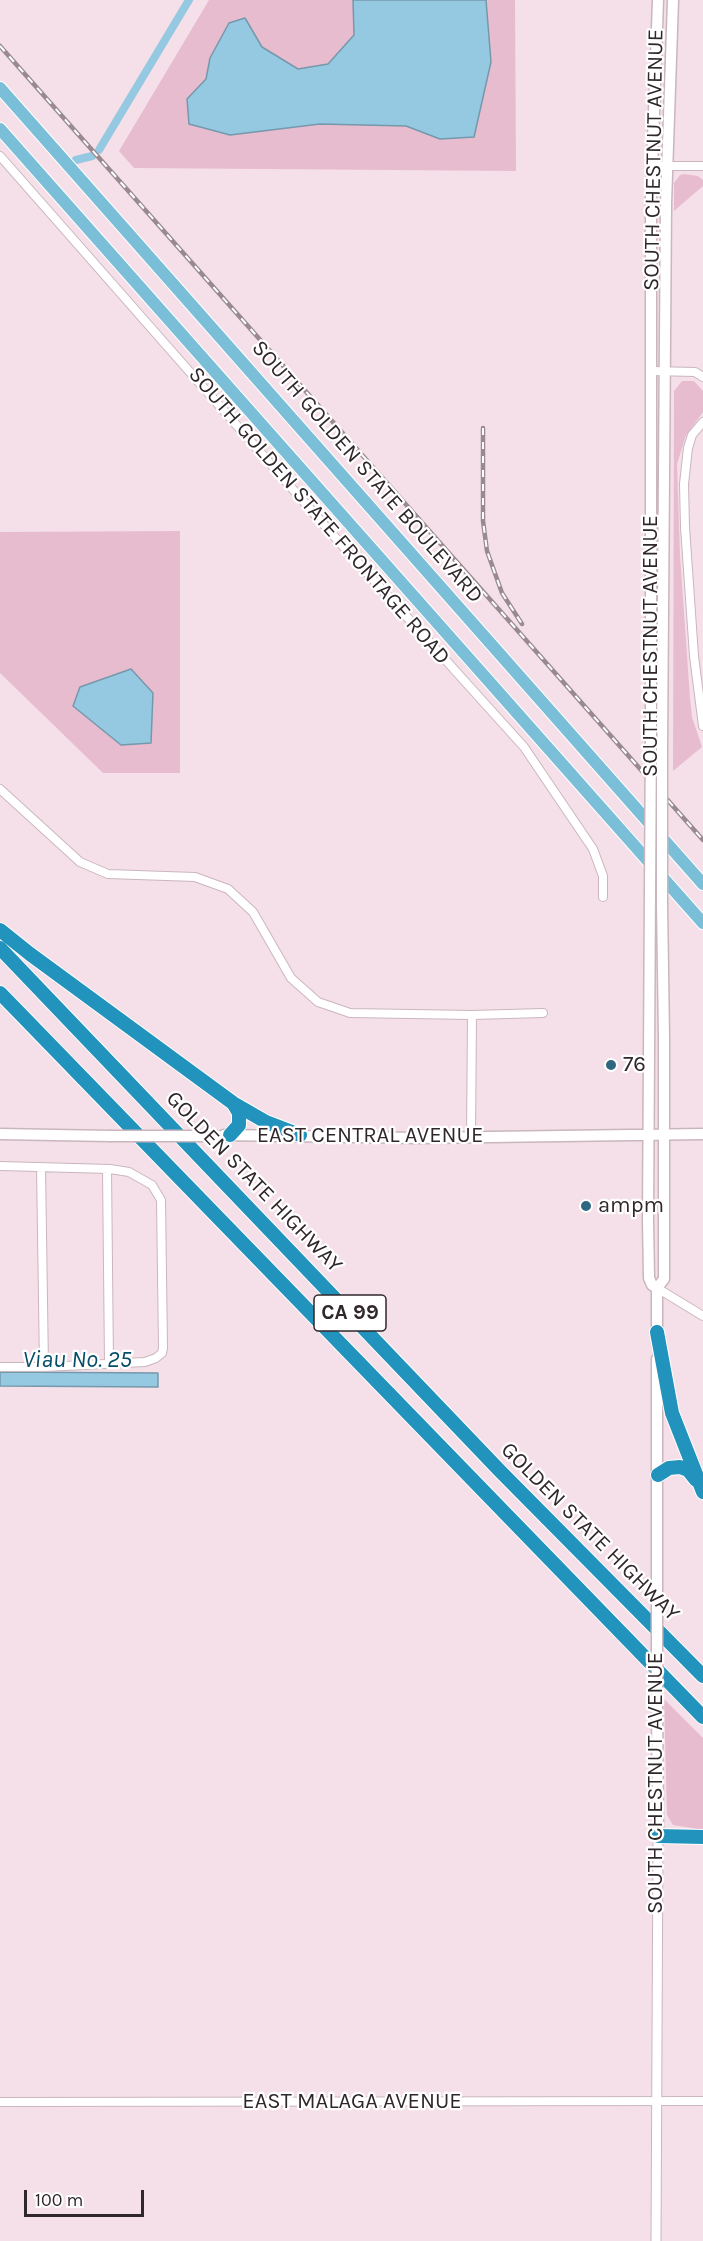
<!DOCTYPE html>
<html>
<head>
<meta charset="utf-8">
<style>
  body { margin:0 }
  #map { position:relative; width:703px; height:2241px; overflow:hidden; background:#f5e0e9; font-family:Karla,sans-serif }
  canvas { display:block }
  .scale { position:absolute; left:24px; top:2190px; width:120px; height:27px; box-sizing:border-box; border:3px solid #2f272a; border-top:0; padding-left:8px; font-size:18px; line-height:21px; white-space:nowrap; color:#2f272a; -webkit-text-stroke:4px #fff; paint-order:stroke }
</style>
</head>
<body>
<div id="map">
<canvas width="703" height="2241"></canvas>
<div class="scale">100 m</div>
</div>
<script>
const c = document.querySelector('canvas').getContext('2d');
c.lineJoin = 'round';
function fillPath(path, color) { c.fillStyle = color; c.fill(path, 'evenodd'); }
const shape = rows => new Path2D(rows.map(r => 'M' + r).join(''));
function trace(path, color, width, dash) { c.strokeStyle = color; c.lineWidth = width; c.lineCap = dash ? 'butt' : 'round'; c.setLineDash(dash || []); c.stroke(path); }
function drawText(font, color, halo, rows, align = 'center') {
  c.font = font + ' Karla,sans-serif'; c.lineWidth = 4.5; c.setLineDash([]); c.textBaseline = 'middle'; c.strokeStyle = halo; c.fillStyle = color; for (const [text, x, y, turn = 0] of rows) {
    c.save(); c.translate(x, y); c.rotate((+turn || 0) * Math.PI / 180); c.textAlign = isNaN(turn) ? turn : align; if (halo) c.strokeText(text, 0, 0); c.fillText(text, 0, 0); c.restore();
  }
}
const green = shape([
  [209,0,515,0,516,171,134,168,119,151],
  [684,174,698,176,703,180,703,186,674,211,674,183,680,175],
  [682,381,694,381,703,391,703,412,686,435,677,464,680,555,690,698,692,717,702,747,673,771,674,391],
  [180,531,180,773,103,773,0,673,0,532],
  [664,1699,703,1738,703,1830,673,1825,667,1815]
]);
const water = shape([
  [353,0,486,0,491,62,474,137,440,139,406,126,320,124,230,135,189,124,187,99,206,79,210,58,229,23,245,18,262,47,298,69,328,64,354,35,353,0],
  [131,669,153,693,151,743,121,745,73,706,80,687,131,669],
  [0,1372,158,1373,158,1387,0,1386,0,1372]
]);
const canal = shape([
  [99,150,189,0],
  [76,160,92,156]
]);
const minor = shape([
  [0,156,333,535,524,747,593,849,603,876,603,897],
  [652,166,703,166],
  [652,371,695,372,703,377],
  [703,422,692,435,688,448,684,484,685,527,694,656,703,726],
  [0,789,80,862,108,874,195,877,228,889,253,912,291,978,318,1002,350,1013,472,1015,543,1013],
  [471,1137,472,1015],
  [0,1166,110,1169,129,1172,152,1185,161,1200,163,1348,162,1353,156,1358,145,1362,44,1367,0,1367],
  [41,1167,44,1367],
  [107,1169,109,1364],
  [657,1288,703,1316],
  [0,2102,703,2101]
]);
const tertiary = shape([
  [656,2241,658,1836]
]);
const secondary = shape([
  [651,731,651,196,658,0],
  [662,746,666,203,673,0],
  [650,891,648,1220,649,1278,652,1285,657,1288],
  [0,1134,110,1136],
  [224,1135,419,1138,703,1134],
  [657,1337,657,1288,664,1279,664,1037,662,904],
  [657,1596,657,1359],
  [657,1707,658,1836]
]);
const primary = shape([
  [0,88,703,884],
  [0,129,703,923]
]);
const motorway = shape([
  [0,930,30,954,233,1103,266,1122,300,1135],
  [0,948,500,1471,703,1676],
  [0,993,703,1717],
  [230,1135,239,1125,239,1113,233,1103],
  [657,1332,672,1413,703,1492],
  [658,1475,669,1468,680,1467,688,1470,696,1480],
  [658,1836,703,1837]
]);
const rail = shape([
  [0,46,703,840],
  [483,428,483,521,487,551,502,593,522,624]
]);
const secondaryBridge = shape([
  [662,746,662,904],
  [650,891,651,731],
  [110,1136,218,1136],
  [657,1707,657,1596]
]);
const markers = [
  [611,1065,6,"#2e6880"],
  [586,1206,6,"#2e6880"]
];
const shields = [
  [350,1313,72]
];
const shieldNames = [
  ["CA 99",350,1313]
];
const streetNames = [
  ["SOUTH CHESTNUT AVENUE",654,160,-89],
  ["SOUTH GOLDEN STATE BOULEVARD",367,472,49],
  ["SOUTH GOLDEN STATE FRONTAGE ROAD",319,516,49],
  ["SOUTH CHESTNUT AVENUE",651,646,-90],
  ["EAST CENTRAL AVENUE",370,1136],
  ["GOLDEN STATE HIGHWAY",254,1182,46],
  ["GOLDEN STATE HIGHWAY",590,1532,45],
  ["SOUTH CHESTNUT AVENUE",656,1783,-90],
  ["EAST MALAGA AVENUE",352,2102]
];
const poiNames = [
  ["76",623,1065],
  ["ampm",598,1206]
];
const waterNames = [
  ["Viau No. 25",77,1360]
];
fillPath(green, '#e8bccf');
fillPath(water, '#95c9e2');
trace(water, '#7698ab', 1.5);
trace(canal, '#95c9e2', 8);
trace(minor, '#cab6be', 10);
trace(tertiary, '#cab6be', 11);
trace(secondary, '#cab6be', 13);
trace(primary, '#fff', 14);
trace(motorway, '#fff', 16);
trace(minor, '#fff', 8);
trace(tertiary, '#fff', 9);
trace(secondary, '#fff', 10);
trace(primary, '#7abed7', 12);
trace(motorway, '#2293bd', 14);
trace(rail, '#998a90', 4.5);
trace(rail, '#fff', 2, [7]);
trace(secondaryBridge, '#cab6be', 13, []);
trace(secondaryBridge, '#fff', 10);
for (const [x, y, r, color] of markers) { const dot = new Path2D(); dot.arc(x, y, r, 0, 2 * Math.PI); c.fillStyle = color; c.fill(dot); trace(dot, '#fff', 2); }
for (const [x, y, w] of shields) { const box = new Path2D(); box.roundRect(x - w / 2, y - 18, w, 36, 4.5); c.fillStyle = '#fff'; c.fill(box); trace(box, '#2f272a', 1.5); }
drawText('bold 21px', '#2f272a', null, shieldNames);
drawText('22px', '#2f272a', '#fff', streetNames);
drawText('22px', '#2f272a', '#fff', poiNames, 'left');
drawText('italic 24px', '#064e67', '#fff', waterNames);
</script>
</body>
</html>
